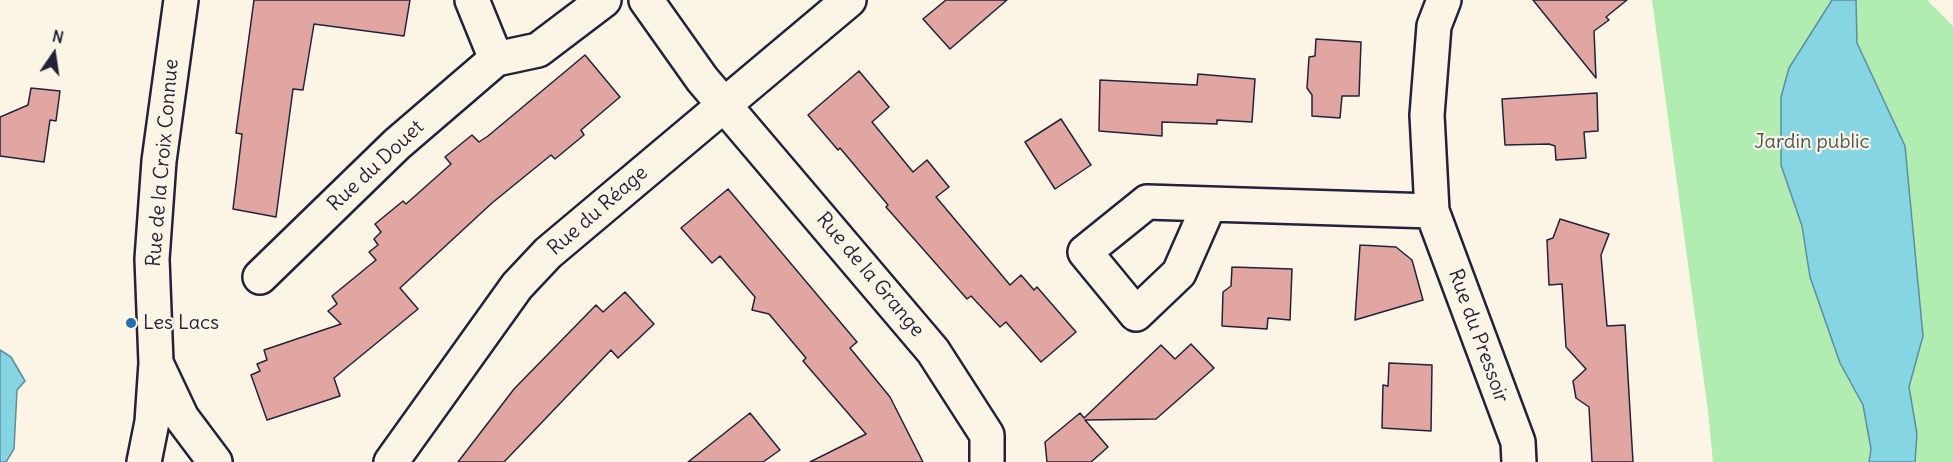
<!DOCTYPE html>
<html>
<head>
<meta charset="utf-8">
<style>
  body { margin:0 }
  #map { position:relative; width:1953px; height:462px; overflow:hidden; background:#fcf5e5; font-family:Delius,sans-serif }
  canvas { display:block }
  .north { position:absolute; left:24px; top:24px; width:60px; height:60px; -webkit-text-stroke:4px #fcf5e5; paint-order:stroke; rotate:13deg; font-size:16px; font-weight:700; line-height:24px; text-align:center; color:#22223b }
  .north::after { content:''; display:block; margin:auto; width:21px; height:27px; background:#22223b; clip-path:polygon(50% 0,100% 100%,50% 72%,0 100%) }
</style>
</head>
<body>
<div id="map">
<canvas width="1953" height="462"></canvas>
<div class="north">N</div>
</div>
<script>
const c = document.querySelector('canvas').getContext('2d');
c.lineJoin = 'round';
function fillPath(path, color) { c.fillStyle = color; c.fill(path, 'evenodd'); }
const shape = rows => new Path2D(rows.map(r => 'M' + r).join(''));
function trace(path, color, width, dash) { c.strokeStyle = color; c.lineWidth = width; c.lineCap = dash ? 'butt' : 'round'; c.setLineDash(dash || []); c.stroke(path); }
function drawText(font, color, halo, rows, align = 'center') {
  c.font = font + ' Delius,sans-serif'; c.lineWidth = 4.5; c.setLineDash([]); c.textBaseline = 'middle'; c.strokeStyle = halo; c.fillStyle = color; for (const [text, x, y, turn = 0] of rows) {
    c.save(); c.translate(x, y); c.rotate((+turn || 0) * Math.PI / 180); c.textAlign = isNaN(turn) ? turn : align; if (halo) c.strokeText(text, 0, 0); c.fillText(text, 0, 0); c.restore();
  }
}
const green = shape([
  [1652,0,1927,0,1953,26,1953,462,1713,462,1708,411]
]);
const water = shape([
  [1832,0,1856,0,1857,43,1905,146,1923,336,1909,387,1917,434,1915,462,1869,462,1871,449,1863,405,1840,363,1810,277,1802,226,1781,165,1781,97,1789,68,1832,0],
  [0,350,11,357,25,381,17,390,14,449,6,462,0,462,0,350]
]);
const building = shape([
  [254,0,410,0,404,36,314,24,303,90,293,89,276,217,233,209,242,134,236,133,254,0],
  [946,0,1007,0,950,49,923,19,946,0],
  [1533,0,1627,0,1606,17,1609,20,1594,31,1596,78,1533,0],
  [1316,39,1361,42,1359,96,1342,96,1340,118,1312,116,1312,95,1307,88,1309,57,1315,56,1316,39],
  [585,55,620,97,581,130,584,135,555,159,551,155,492,203,400,288,418,309,334,378,340,396,267,420,251,375,260,371,257,364,267,360,264,350,341,324,328,311,337,304,332,296,376,260,369,252,378,245,374,239,381,232,375,224,403,201,406,204,451,164,445,157,472,135,479,142,488,136,585,55],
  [859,71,889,107,872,122,913,172,927,160,949,187,936,197,1010,285,1021,275,1034,290,1037,287,1076,332,1041,362,1006,322,1000,327,971,296,967,299,886,207,888,205,840,148,838,150,808,115,859,71],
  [1198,74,1255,79,1252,122,1217,120,1217,124,1162,122,1162,136,1099,131,1100,80,1197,85,1198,74],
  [31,88,60,91,56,121,50,120,44,162,0,156,0,117,28,105,31,88],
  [1597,93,1598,131,1584,132,1586,158,1556,160,1555,146,1549,144,1505,145,1502,99,1597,93],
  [1061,119,1091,165,1055,189,1025,142,1061,119],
  [728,189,857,342,850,348,890,397,923,462,810,462,866,434,803,361,806,358,769,314,752,310,755,297,720,256,712,263,681,228,728,189],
  [1560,219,1609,234,1601,255,1607,326,1625,325,1633,462,1592,462,1589,407,1576,398,1573,381,1586,369,1566,347,1562,284,1549,285,1547,240,1553,238,1560,219],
  [1360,245,1396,247,1412,260,1423,300,1355,320,1360,245],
  [1232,267,1292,269,1290,320,1268,318,1267,329,1222,326,1223,292,1231,286,1232,267],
  [625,292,654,324,618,358,611,350,504,462,458,462,514,389,596,305,603,312,625,292],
  [1191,344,1214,368,1156,419,1085,420,1108,447,1091,462,1047,462,1045,442,1080,413,1084,418,1161,345,1175,359,1191,344],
  [1389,363,1432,365,1431,431,1382,428,1383,385,1388,386,1389,363],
  [750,413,780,450,763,462,688,462,750,413]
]);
const minor = shape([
  [472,0,496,59],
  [646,0,702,79,933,351,987,435,987,462],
  [1444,0,1434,26,1427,115,1432,211,1518,442,1519,462],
  [1209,205,1179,273,1136,314,1085,252,1147,202,1432,211],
  [260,277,397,144,496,59,538,50,604,0],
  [391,462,517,286,548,253,849,0]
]);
const secondary = shape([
  [157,365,182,418,215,462],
  [144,462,152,422,156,363,152,259,159,161,181,0]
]);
const markers = [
  [131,323,6,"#1f6fb2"]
];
const parkNames = [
  ["Jardin public",1812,142]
];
const streetNames = [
  ["Rue de la Croix Connue",163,163,-85],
  ["Rue du Douet",376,166,-43],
  ["Rue du Réage",598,211,-41],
  ["Rue de la Grange",870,275,50],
  ["Rue du Pressoir",1478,336,70]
];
const poiNames = [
  ["Les Lacs",143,323]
];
fillPath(green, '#b1ecb1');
fillPath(water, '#86d5e3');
trace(water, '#5e8da0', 1.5);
fillPath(building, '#e1a6a1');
trace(building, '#22223b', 1.5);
trace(minor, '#22223b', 38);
trace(secondary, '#22223b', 38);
trace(minor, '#fcf5e5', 33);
trace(secondary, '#fcf5e5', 33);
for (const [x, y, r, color] of markers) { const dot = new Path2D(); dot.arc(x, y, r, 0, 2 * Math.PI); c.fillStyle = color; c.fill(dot); trace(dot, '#fcf5e5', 2); }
drawText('20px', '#465458', '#fcf5e5', parkNames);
drawText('20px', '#22223b', '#fcf5e5', streetNames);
drawText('20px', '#22223b', '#fcf5e5', poiNames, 'left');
</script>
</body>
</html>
